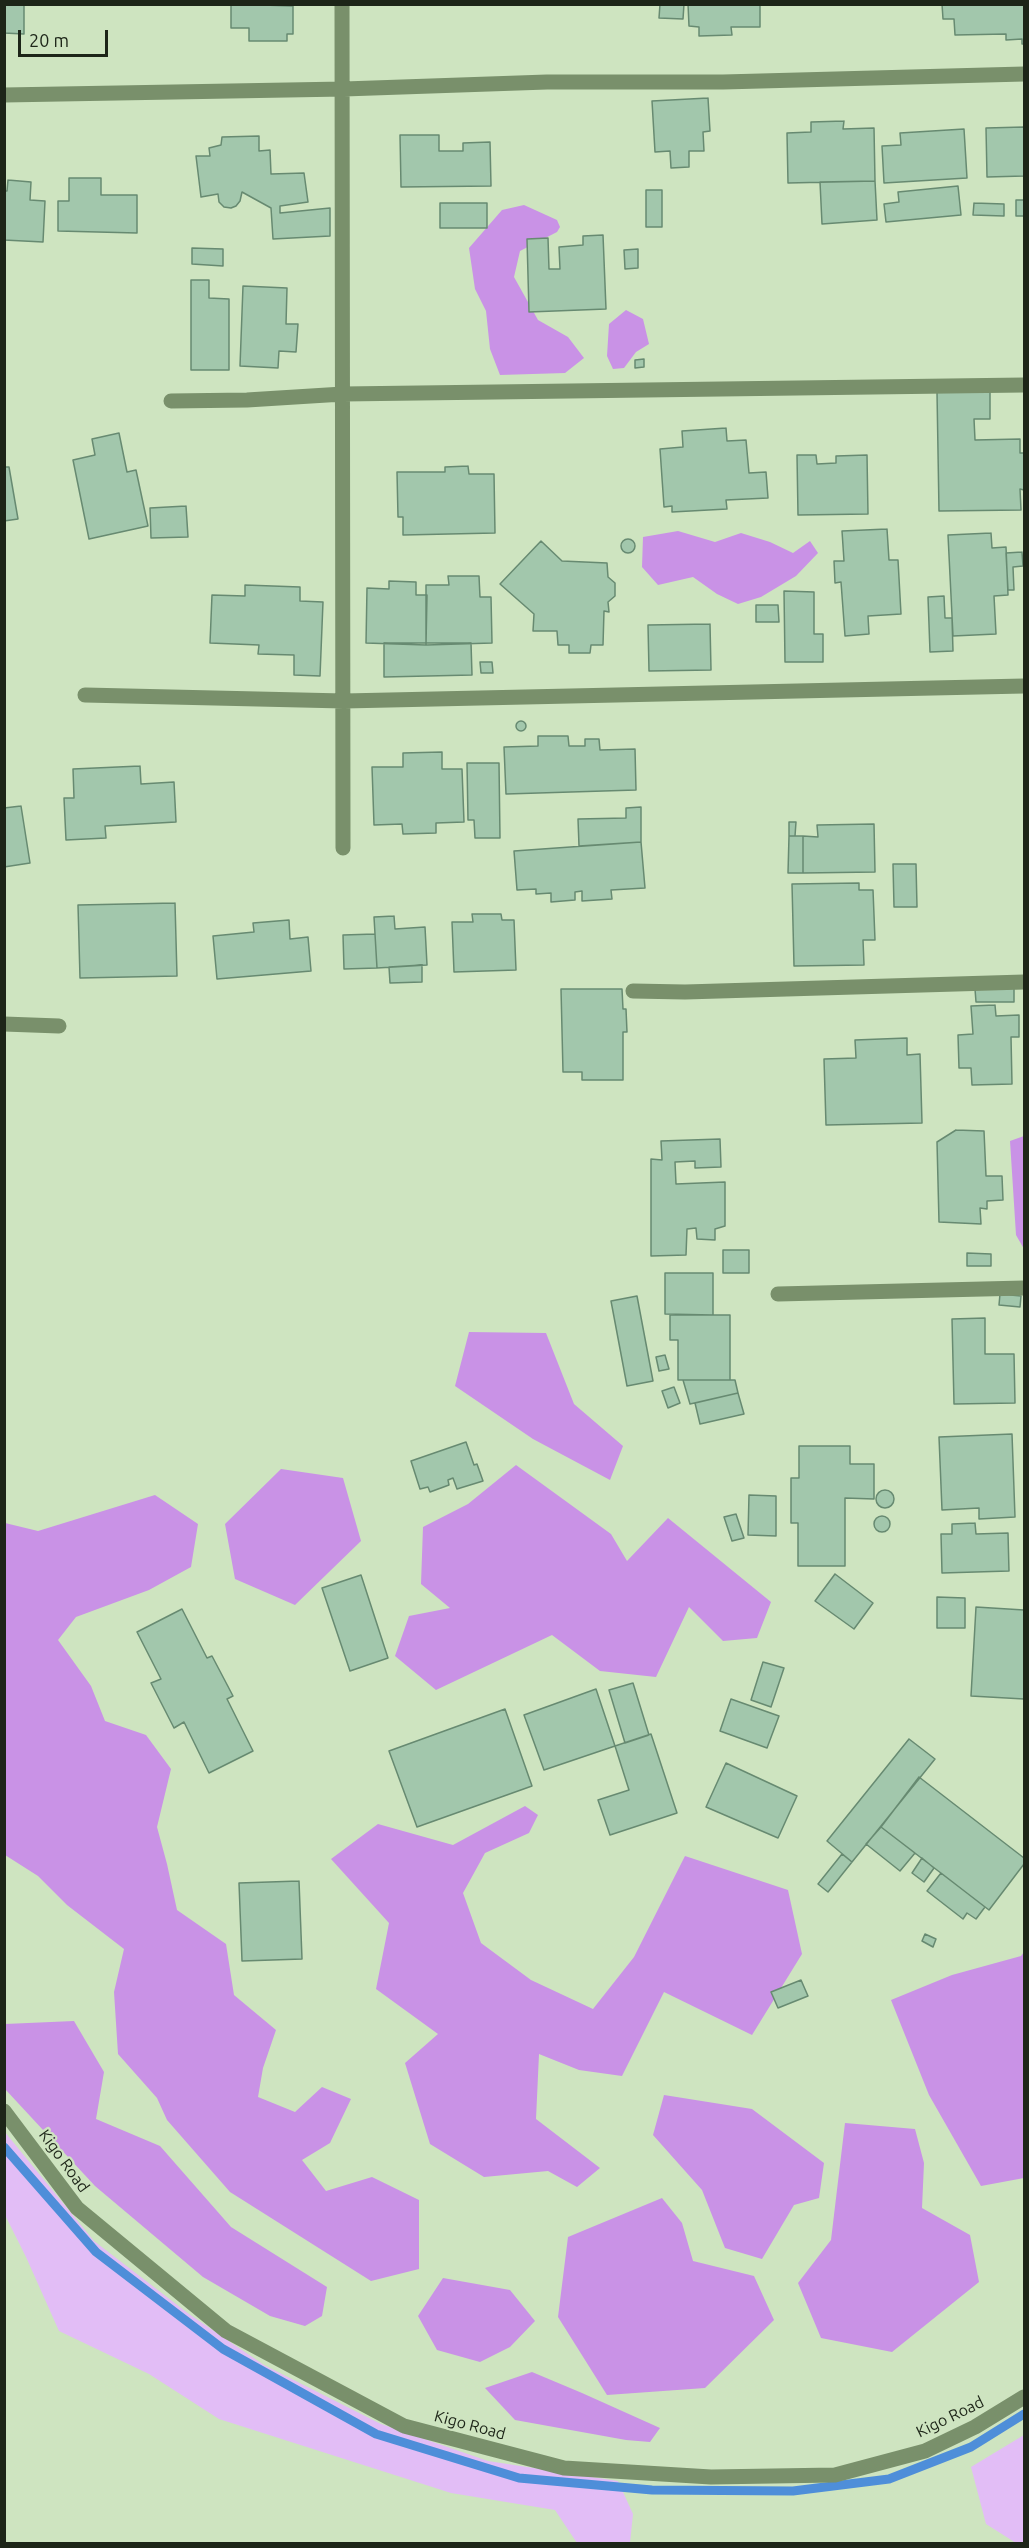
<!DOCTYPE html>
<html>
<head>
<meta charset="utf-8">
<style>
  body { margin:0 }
  #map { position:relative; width:1029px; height:2548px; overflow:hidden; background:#cee4c0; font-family:Ubuntu,sans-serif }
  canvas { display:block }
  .frame { position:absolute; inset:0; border:6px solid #1d2518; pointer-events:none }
  .scale { position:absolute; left:18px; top:30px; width:90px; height:27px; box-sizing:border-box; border:3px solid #1d2518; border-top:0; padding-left:8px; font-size:18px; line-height:21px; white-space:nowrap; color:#1d2518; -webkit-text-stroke:4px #cee4c0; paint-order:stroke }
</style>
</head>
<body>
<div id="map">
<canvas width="1029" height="2548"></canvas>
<div class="frame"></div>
<div class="scale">20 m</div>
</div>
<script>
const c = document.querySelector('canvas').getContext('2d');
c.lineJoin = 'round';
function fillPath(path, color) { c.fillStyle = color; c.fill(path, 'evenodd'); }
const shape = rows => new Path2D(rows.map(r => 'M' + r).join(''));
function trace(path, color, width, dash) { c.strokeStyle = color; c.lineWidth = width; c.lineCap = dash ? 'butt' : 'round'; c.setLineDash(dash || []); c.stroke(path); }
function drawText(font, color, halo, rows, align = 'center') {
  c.font = font + ' Ubuntu,sans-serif'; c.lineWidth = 4.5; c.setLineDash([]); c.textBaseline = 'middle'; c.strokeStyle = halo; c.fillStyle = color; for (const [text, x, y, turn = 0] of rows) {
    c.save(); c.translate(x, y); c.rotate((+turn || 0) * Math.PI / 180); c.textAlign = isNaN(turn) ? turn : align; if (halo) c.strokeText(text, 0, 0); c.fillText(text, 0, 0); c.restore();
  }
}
const green = shape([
  [4,2131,94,2241,189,2314,264,2365,381,2424,488,2461,618,2481,633,2514,630,2543,577,2543,555,2510,451,2493,219,2419,149,2374,59,2331,26,2257,5,2215],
  [1024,2435,1024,2543,1016,2543,986,2524,971,2467]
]);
const forest = shape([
  [524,205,557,220,560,227,557,232,520,251,514,277,538,320,568,337,584,358,565,373,500,375,490,349,486,311,475,289,469,248,502,210],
  [626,310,643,319,649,344,636,352,624,368,613,369,607,356,609,324],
  [678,531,715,542,741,533,770,542,793,553,810,541,818,553,796,576,761,597,738,604,717,594,693,577,658,585,642,567,643,537],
  [1024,1136,1024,1249,1016,1235,1010,1141],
  [469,1332,546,1333,574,1404,623,1446,610,1480,533,1439,455,1386],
  [516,1465,611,1534,627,1561,668,1518,771,1602,757,1638,723,1641,689,1607,656,1677,600,1671,552,1635,436,1690,395,1656,409,1616,450,1608,421,1584,423,1527,468,1504],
  [281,1469,343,1478,361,1541,295,1605,235,1579,225,1524],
  [155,1495,198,1524,191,1567,149,1590,76,1617,58,1640,91,1686,105,1721,146,1735,171,1769,157,1827,167,1864,177,1910,226,1944,234,1995,276,2030,263,2068,258,2097,295,2112,322,2087,351,2099,330,2143,302,2160,326,2191,372,2177,419,2200,419,2269,371,2281,230,2192,167,2120,157,2098,118,2054,114,1992,124,1949,67,1905,38,1876,5,1855,5,1523,38,1531],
  [525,1806,538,1815,529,1833,485,1853,463,1893,481,1943,531,1980,593,2009,634,1957,685,1856,788,1890,802,1954,752,2035,664,1992,622,2076,579,2070,539,2054,536,2119,600,2168,577,2187,548,2171,484,2177,430,2144,405,2063,438,2034,376,1989,389,1923,331,1859,378,1824,453,1845],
  [1024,1952,1024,2178,981,2186,929,2095,891,2000,952,1975,1021,1956],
  [74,2021,104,2072,96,2119,160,2146,231,2227,327,2287,322,2316,305,2326,270,2316,203,2277,95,2186,5,2089,5,2024],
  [664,2095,752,2109,824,2163,819,2198,794,2205,762,2259,725,2248,702,2190,653,2135],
  [845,2123,915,2129,924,2163,922,2208,970,2235,979,2282,892,2352,821,2338,798,2283,831,2240],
  [662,2198,682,2223,693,2261,754,2276,774,2320,705,2388,607,2395,558,2317,568,2237],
  [443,2278,510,2290,535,2321,510,2347,480,2362,437,2350,418,2316],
  [532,2372,582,2393,660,2428,650,2442,626,2440,515,2420,485,2388]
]);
const stream = shape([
  [4,2147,96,2252,223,2349,376,2434,519,2478,652,2490,793,2491,889,2479,971,2447,1024,2414]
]);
const building = shape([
  [4,4,24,4,24,34,4,33,4,4],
  [231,4,293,6,293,34,287,34,287,41,249,41,249,28,231,28,231,4],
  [660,4,684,4,683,19,659,18,660,4],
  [688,4,760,4,760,27,731,27,732,35,699,36,699,27,689,26,688,4],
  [942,4,1024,4,1024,44,1022,44,1022,39,1006,40,1006,34,955,35,954,19,943,19,942,4],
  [708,98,710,131,703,132,704,151,689,151,689,167,671,168,670,151,655,152,652,101,708,98],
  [844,121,843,129,874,128,875,181,788,183,787,133,811,132,811,122,844,121],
  [1024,127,1024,176,987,177,986,128,1024,127],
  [964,129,967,178,884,183,882,146,901,145,900,133,964,129],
  [400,135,439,135,439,151,463,151,463,143,490,142,491,186,401,187,400,135],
  [259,136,259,151,270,150,271,174,304,173,308,202,280,206,280,213,330,208,330,236,273,239,271,208,242,192,240,201,236,206,231,208,224,207,219,202,218,194,201,197,196,156,210,156,209,148,221,145,222,137,259,136],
  [69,178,101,178,101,195,137,195,137,233,58,231,58,201,69,201,69,178],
  [8,180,31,182,30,200,45,201,43,242,4,240,4,191,7,191,8,180],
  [875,181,877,220,822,224,820,182,875,181],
  [958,186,961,215,886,222,884,204,899,202,898,192,958,186],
  [646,190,662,190,662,227,646,227,646,190],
  [1016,200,1024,200,1024,216,1016,216,1016,200],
  [440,203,487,203,487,228,440,228,440,203],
  [974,203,1004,204,1004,216,973,215,974,203],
  [603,235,606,309,529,312,527,239,548,238,549,269,560,269,559,247,583,245,583,236,603,235],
  [192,248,223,249,223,266,192,264,192,248],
  [638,249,638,268,625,269,624,250,638,249],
  [191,280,209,280,209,298,229,299,229,370,191,370,191,280],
  [243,286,287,288,286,324,298,324,296,352,279,351,278,368,240,366,243,286],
  [644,359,644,367,635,368,635,360,644,359],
  [990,391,990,419,974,419,975,440,1020,439,1020,453,1024,453,1024,490,1020,489,1021,510,939,511,937,392,990,391],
  [726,428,727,441,746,440,749,473,766,472,768,498,726,500,727,509,672,512,672,506,664,507,660,449,683,447,682,431,726,428],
  [119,433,127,472,136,470,148,526,89,539,73,460,95,455,92,439,119,433],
  [797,455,816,455,817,464,836,463,836,456,867,455,868,514,798,515,797,455],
  [468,466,469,474,494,474,495,533,403,535,403,517,398,517,397,472,445,472,445,467,468,466],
  [4,467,9,467,18,519,4,521,4,467],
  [186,506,188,537,151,538,150,508,186,506],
  [887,529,889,560,898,560,901,614,868,616,869,634,845,636,841,582,835,583,834,561,844,561,842,531,887,529],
  [991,533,992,548,1006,547,1008,595,994,596,996,634,953,636,948,535,991,533],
  '621 546a7 7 0 1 1 14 0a7 7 0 1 1-14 0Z',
  [541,541,562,561,607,563,608,577,615,583,615,596,608,602,609,612,604,611,603,645,591,645,590,653,569,653,569,645,558,645,557,631,533,631,534,614,500,584,541,541],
  [1022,552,1023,566,1013,567,1014,590,1008,590,1006,553,1022,552],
  [448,576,479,576,480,597,491,597,492,643,426,645,426,585,449,585,448,576],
  [389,581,416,582,416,595,427,595,426,645,366,643,367,588,389,589,389,581],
  [245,585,300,587,300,601,323,602,320,676,294,675,294,655,258,654,259,645,210,643,212,595,245,596,245,585],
  [784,591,814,592,814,634,823,634,823,662,785,662,784,591],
  [944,596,945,618,952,618,953,651,930,652,928,597,944,596],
  [756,605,778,605,779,622,756,622,756,605],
  [710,624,711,670,649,671,648,625,710,624],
  [384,643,471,643,472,675,384,677,384,643],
  [480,662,492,662,493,673,481,673,480,662],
  '516 726a5 5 0 1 1 10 0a5 5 0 1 1-10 0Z',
  [538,736,568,736,569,746,585,746,585,739,599,739,600,750,635,749,636,790,506,794,504,747,538,746,538,736],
  [442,752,442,769,462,769,464,822,436,823,436,833,403,834,402,824,374,825,372,767,403,767,403,753,442,752],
  [467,763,499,763,500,838,475,838,474,820,468,820,467,763],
  [140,766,141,784,174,782,176,822,105,826,106,838,66,840,64,798,74,798,73,769,140,766],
  [21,806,30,863,4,867,4,808,21,806],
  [641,807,641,842,579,846,578,819,626,818,626,808,641,807],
  [789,822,796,822,795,836,789,836,789,822],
  [874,824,875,872,803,873,803,836,818,837,817,825,874,824],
  [789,836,803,836,803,873,788,873,789,836],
  [641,842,645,888,611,890,612,899,582,901,582,891,575,892,575,900,551,902,551,893,536,894,536,889,517,890,514,851,641,842],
  [893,864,916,864,917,907,894,907,893,864],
  [859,883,859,890,873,890,875,940,863,940,864,965,794,966,792,884,859,883],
  [175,903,177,976,80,978,78,905,175,903],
  [472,914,501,914,502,920,514,920,516,970,454,972,452,922,473,922,472,914],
  [394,916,395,929,425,927,427,965,377,968,374,917,394,916],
  [289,920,290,939,308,937,311,971,217,979,213,936,254,932,253,923,289,920],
  [375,934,377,968,344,969,343,935,375,934],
  [422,965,422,982,390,983,389,967,422,965],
  [1014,988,1014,1002,976,1002,975,989,1014,988],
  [561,989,622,989,623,1009,626,1009,627,1032,623,1032,623,1080,582,1080,582,1072,563,1072,561,989],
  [995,1005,996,1016,1019,1015,1019,1037,1011,1037,1012,1084,972,1085,971,1068,959,1068,958,1035,973,1034,971,1006,995,1005],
  [907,1038,907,1055,920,1054,922,1123,826,1125,824,1059,856,1058,855,1040,907,1038],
  [956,1130,984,1131,986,1176,1002,1176,1003,1200,987,1201,987,1209,980,1208,981,1224,939,1222,937,1142,956,1130],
  [720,1139,721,1167,695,1168,695,1161,675,1162,676,1184,725,1182,725,1226,715,1229,715,1240,697,1239,696,1228,687,1229,686,1255,651,1256,651,1159,662,1160,661,1141,720,1139],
  [723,1250,749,1250,749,1273,723,1273,723,1250],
  [967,1253,991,1254,991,1266,967,1266,967,1253],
  [665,1273,713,1273,713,1315,665,1314,665,1273],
  [1000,1294,1021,1296,1020,1307,999,1305,1000,1294],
  [637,1296,653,1381,627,1386,611,1301,637,1296],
  [670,1315,730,1315,730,1380,678,1380,678,1340,670,1340,670,1315],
  [985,1318,985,1354,1014,1354,1015,1403,954,1404,952,1319,985,1318],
  [665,1355,669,1369,659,1371,656,1357,665,1355],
  [683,1380,735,1380,738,1393,690,1404,683,1380],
  [674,1387,680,1403,668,1408,662,1391,674,1387],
  [738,1393,744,1414,700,1424,695,1403,738,1393],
  [1012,1434,1015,1517,979,1519,979,1508,942,1510,939,1437,1012,1434],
  [466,1442,474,1465,477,1464,483,1481,457,1489,453,1478,448,1480,449,1485,430,1492,428,1487,420,1489,411,1461,466,1442],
  [799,1446,850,1446,850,1464,874,1464,874,1499,845,1498,845,1566,798,1566,798,1523,791,1523,791,1478,799,1478,799,1446],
  '876 1499a9 9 0 1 1 18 0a9 9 0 1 1-18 0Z',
  [749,1495,776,1496,776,1536,748,1535,749,1495],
  [736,1514,744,1538,732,1541,724,1517,736,1514],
  '874 1524a8 8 0 1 1 16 0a8 8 0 1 1-16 0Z',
  [975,1523,976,1534,1008,1533,1009,1571,942,1573,941,1534,952,1534,952,1524,975,1523],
  [835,1574,873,1603,854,1629,815,1601,835,1574],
  [361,1575,388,1658,350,1671,322,1588,361,1575],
  [937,1597,965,1598,965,1628,937,1628,937,1597],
  [976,1607,1024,1610,1024,1699,971,1696,976,1607],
  [182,1609,207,1658,212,1656,233,1696,227,1699,253,1751,209,1773,184,1722,174,1728,151,1683,161,1679,137,1632,182,1609],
  [763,1662,784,1668,771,1707,751,1700,763,1662],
  [633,1683,649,1735,625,1743,609,1690,633,1683],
  [596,1689,615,1746,544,1770,524,1715,596,1689],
  [731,1699,779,1716,767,1748,720,1731,731,1699],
  [505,1709,532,1786,417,1827,389,1751,505,1709],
  [651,1734,677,1813,610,1835,598,1800,629,1790,615,1746,651,1734],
  [909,1739,935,1759,852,1862,827,1841,909,1739],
  [726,1763,797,1796,778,1838,706,1807,726,1763],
  [919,1777,1024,1858,1024,1864,989,1910,881,1827,919,1777],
  [881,1827,915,1853,900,1871,866,1844,881,1827],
  [842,1854,852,1862,828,1892,818,1884,842,1854],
  [922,1858,934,1868,924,1882,912,1873,922,1858],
  [941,1873,985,1907,976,1919,967,1913,963,1919,927,1891,941,1873],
  [299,1881,302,1959,242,1961,239,1883,299,1881],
  [925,1934,936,1939,933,1947,922,1941,925,1934],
  [801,1980,808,1996,778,2008,771,1992,801,1980]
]);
const minor = shape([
  [342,4,343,848],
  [4,95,344,89,547,82,723,82,1024,74],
  [171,401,247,400,343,394,1024,385],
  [85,695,344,701,1024,686],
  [633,991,685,992,1024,982],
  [4,1024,59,1026],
  [778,1294,1024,1288]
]);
const tertiary = shape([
  [4,2111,77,2208,226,2331,404,2426,564,2468,711,2477,835,2475,925,2451,975,2427,1024,2397]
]);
const streetNames = [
  ["Kigo Road",64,2161,54],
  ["Kigo Road",950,2417,-26],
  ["Kigo Road",470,2425,15]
];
fillPath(green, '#e2bdf6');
fillPath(forest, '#c992e6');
trace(stream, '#4e8ed9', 9);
fillPath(building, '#a2c7ac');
trace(building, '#678a71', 1.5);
trace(minor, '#79906b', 15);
trace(tertiary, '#79906b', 15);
drawText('16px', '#1d2518', '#cee4c0', streetNames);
</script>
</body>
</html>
